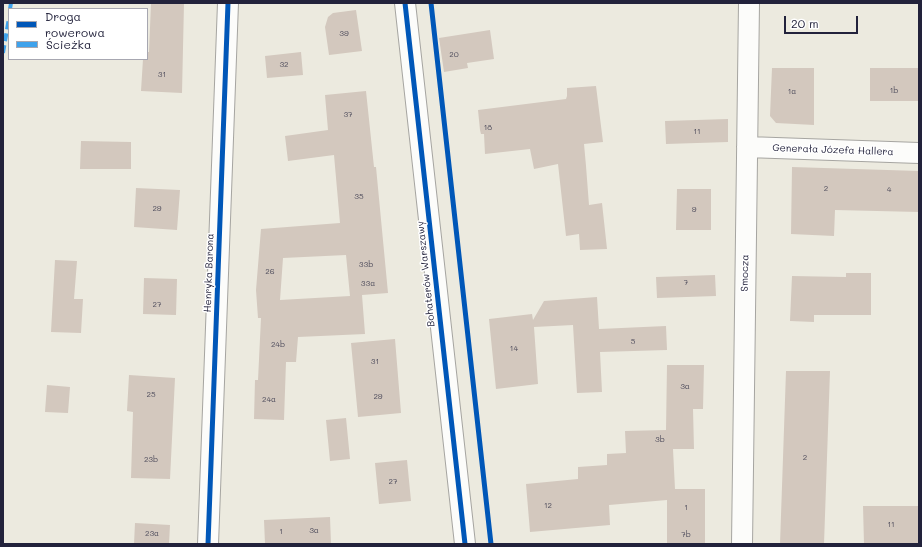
<!DOCTYPE html>
<html>
<head>
<meta charset="utf-8">
<style>
  body { margin:0 }
  #map { position:relative; width:922px; height:547px; overflow:hidden; background:#eceadf; font-family:Mali,sans-serif }
  canvas { display:block }
  .frame { position:absolute; inset:0; border:4px solid #22223b; pointer-events:none }
  .legend { position:absolute; left:8px; top:8px; width:140px; height:52px; box-sizing:border-box; background:#fff; border:1px solid #a7a7b1; margin:0; padding:5px 7px; list-style:none; font-size:12px; color:#22223b }
  .legend li { display:flex; align-items:center; gap:8px; height:20px }
  .legend b { width:20px; border:1px solid #a7a7b1 }
  .scale { position:absolute; left:784px; top:16px; width:74px; height:18px; box-sizing:border-box; border:2px solid #22223b; border-top:0; padding-left:5px; font-size:12px; line-height:14px; white-space:nowrap; color:#22223b; -webkit-text-stroke:3px #fff; paint-order:stroke }
</style>
</head>
<body>
<div id="map">
<canvas width="922" height="547"></canvas>
<div class="frame"></div>
<ul class="legend">
<li><b style="height:5px;background:#0057b8"></b>Droga rowerowa</li>
<li><b style="height:5px;background:#3ea2ec"></b>Ścieżka</li>
</ul>
<div class="scale">20 m</div>
</div>
<script>
const c = document.querySelector('canvas').getContext('2d');
c.lineJoin = 'round';
function fillPath(path, color) { c.fillStyle = color; c.fill(path, 'evenodd'); }
const shape = rows => new Path2D(rows.map(r => 'M' + r).join(''));
function trace(path, color, width, dash) { c.strokeStyle = color; c.lineWidth = width; c.lineCap = dash ? 'butt' : 'round'; c.setLineDash(dash || []); c.stroke(path); }
function drawText(font, color, halo, rows, align = 'center') {
  c.font = font + ' Mali,sans-serif'; c.lineWidth = 3; c.setLineDash([]); c.textBaseline = 'middle'; c.strokeStyle = halo; c.fillStyle = color; for (const [text, x, y, turn = 0] of rows) {
    c.save(); c.translate(x, y); c.rotate((+turn || 0) * Math.PI / 180); c.textAlign = isNaN(turn) ? turn : align; if (halo) c.strokeText(text, 0, 0); c.fillText(text, 0, 0); c.restore();
  }
}
const building = shape([
  [151,3,184,3,182,93,141,91,143,59,147,59,147,52,149,52],
  [356,10,362,51,329,55,325,27,328,17,333,13],
  [490,30,494,59,467,63,468,68,444,72,439,38],
  [301,52,303,75,267,78,265,56],
  [772,68,814,68,814,125,776,123,770,116],
  [870,68,919,68,919,101,870,101],
  [596,86,603,142,584,144,586,166,589,205,602,203,607,249,580,250,579,234,566,236,558,164,534,169,530,149,485,154,484,134,481,134,480,130,478,110,566,99,567,96,567,88],
  [366,91,374,167,376,167,388,293,362,295,365,334,298,337,296,362,286,362,284,420,254,419,255,380,258,380,261,318,258,318,256,290,261,229,340,223,334,155,288,161,285,136,328,130,325,95],
  [346,255,350,296,280,300,283,258],
  [728,119,728,142,666,144,665,121],
  [81,141,131,142,131,169,80,169],
  [792,167,919,171,919,212,835,210,834,236,791,234],
  [136,188,180,190,177,230,134,227],
  [677,189,711,189,711,230,676,230],
  [55,260,77,261,74,299,83,299,81,333,51,332],
  [846,273,871,273,871,315,814,315,814,322,790,321,792,276,846,277],
  [715,275,716,296,657,298,656,277],
  [144,278,177,279,176,315,143,314],
  [597,297,599,329,666,326,667,350,600,352,602,392,577,393,573,325,534,327,538,384,496,389,489,319,532,314,533,320,544,301],
  [395,339,401,413,358,417,351,343],
  [667,365,704,365,703,409,693,409,694,449,673,449,675,489,705,489,705,544,667,544,667,500,609,505,610,525,530,532,526,484,578,479,578,467,607,465,607,454,626,453,625,431,666,430],
  [786,371,830,371,824,544,780,544],
  [129,375,175,378,170,479,131,478,133,412,127,411],
  [47,385,70,387,68,413,45,412],
  [346,418,350,459,330,461,326,420],
  [407,460,411,501,379,504,375,463],
  [863,506,919,506,919,544,864,544],
  [330,517,331,544,265,544,264,520],
  [135,523,170,525,169,544,134,544]
]);
const minor = shape([
  [405,3,465,544],
  [747,147,919,153],
  [208,544,228,3],
  [742,544,749,3]
]);
const quiet = shape([
  [10,9,11,3],
  [3,53,9,18]
]);
const cycleway = shape([
  [405,3,465,544],
  [431,3,491,544],
  [208,544,228,3]
]);
const numberNames = [
  ["39",344,34],
  ["20",454,55],
  ["32",284,65],
  ["31",162,75],
  ["1b",894,91],
  ["1a",792,92],
  ["37",348,115],
  ["18",488,128],
  ["11",697,132],
  ["2",826,189],
  ["4",889,190],
  ["35",359,197],
  ["29",157,209],
  ["9",694,210],
  ["33b",366,265],
  ["26",270,272],
  ["7",686,283],
  ["33a",368,284],
  ["27",157,305],
  ["5",633,342],
  ["24b",278,345],
  ["14",514,349],
  ["31",375,362],
  ["3a",685,387],
  ["25",151,395],
  ["29",378,397],
  ["24a",269,400],
  ["3b",660,440],
  ["2",805,458],
  ["23b",151,460],
  ["27",393,482],
  ["12",548,506],
  ["1",686,508],
  ["11",891,525],
  ["3a",314,531],
  ["1",281,532],
  ["23a",152,534],
  ["7b",686,535]
];
const streetNames = [
  ["Generała Józefa Hallera",833,150,2],
  ["Henryka Barona",209,273,-88],
  ["Smocza",745,273,-89],
  ["Bohaterów Warszawy",426,274,-96]
];
fillPath(building, '#d3c8be');
trace(minor, '#a6a5a1', 22);
trace(minor, '#fcfcfa', 20);
trace(quiet, '#3ea2ec', 4, [8, 4]);
trace(cycleway, '#0057b8', 5);
drawText('8px', '#4e4c5c', null, numberNames);
drawText('10px', '#22223b', '#fff', streetNames);
</script>
</body>
</html>
